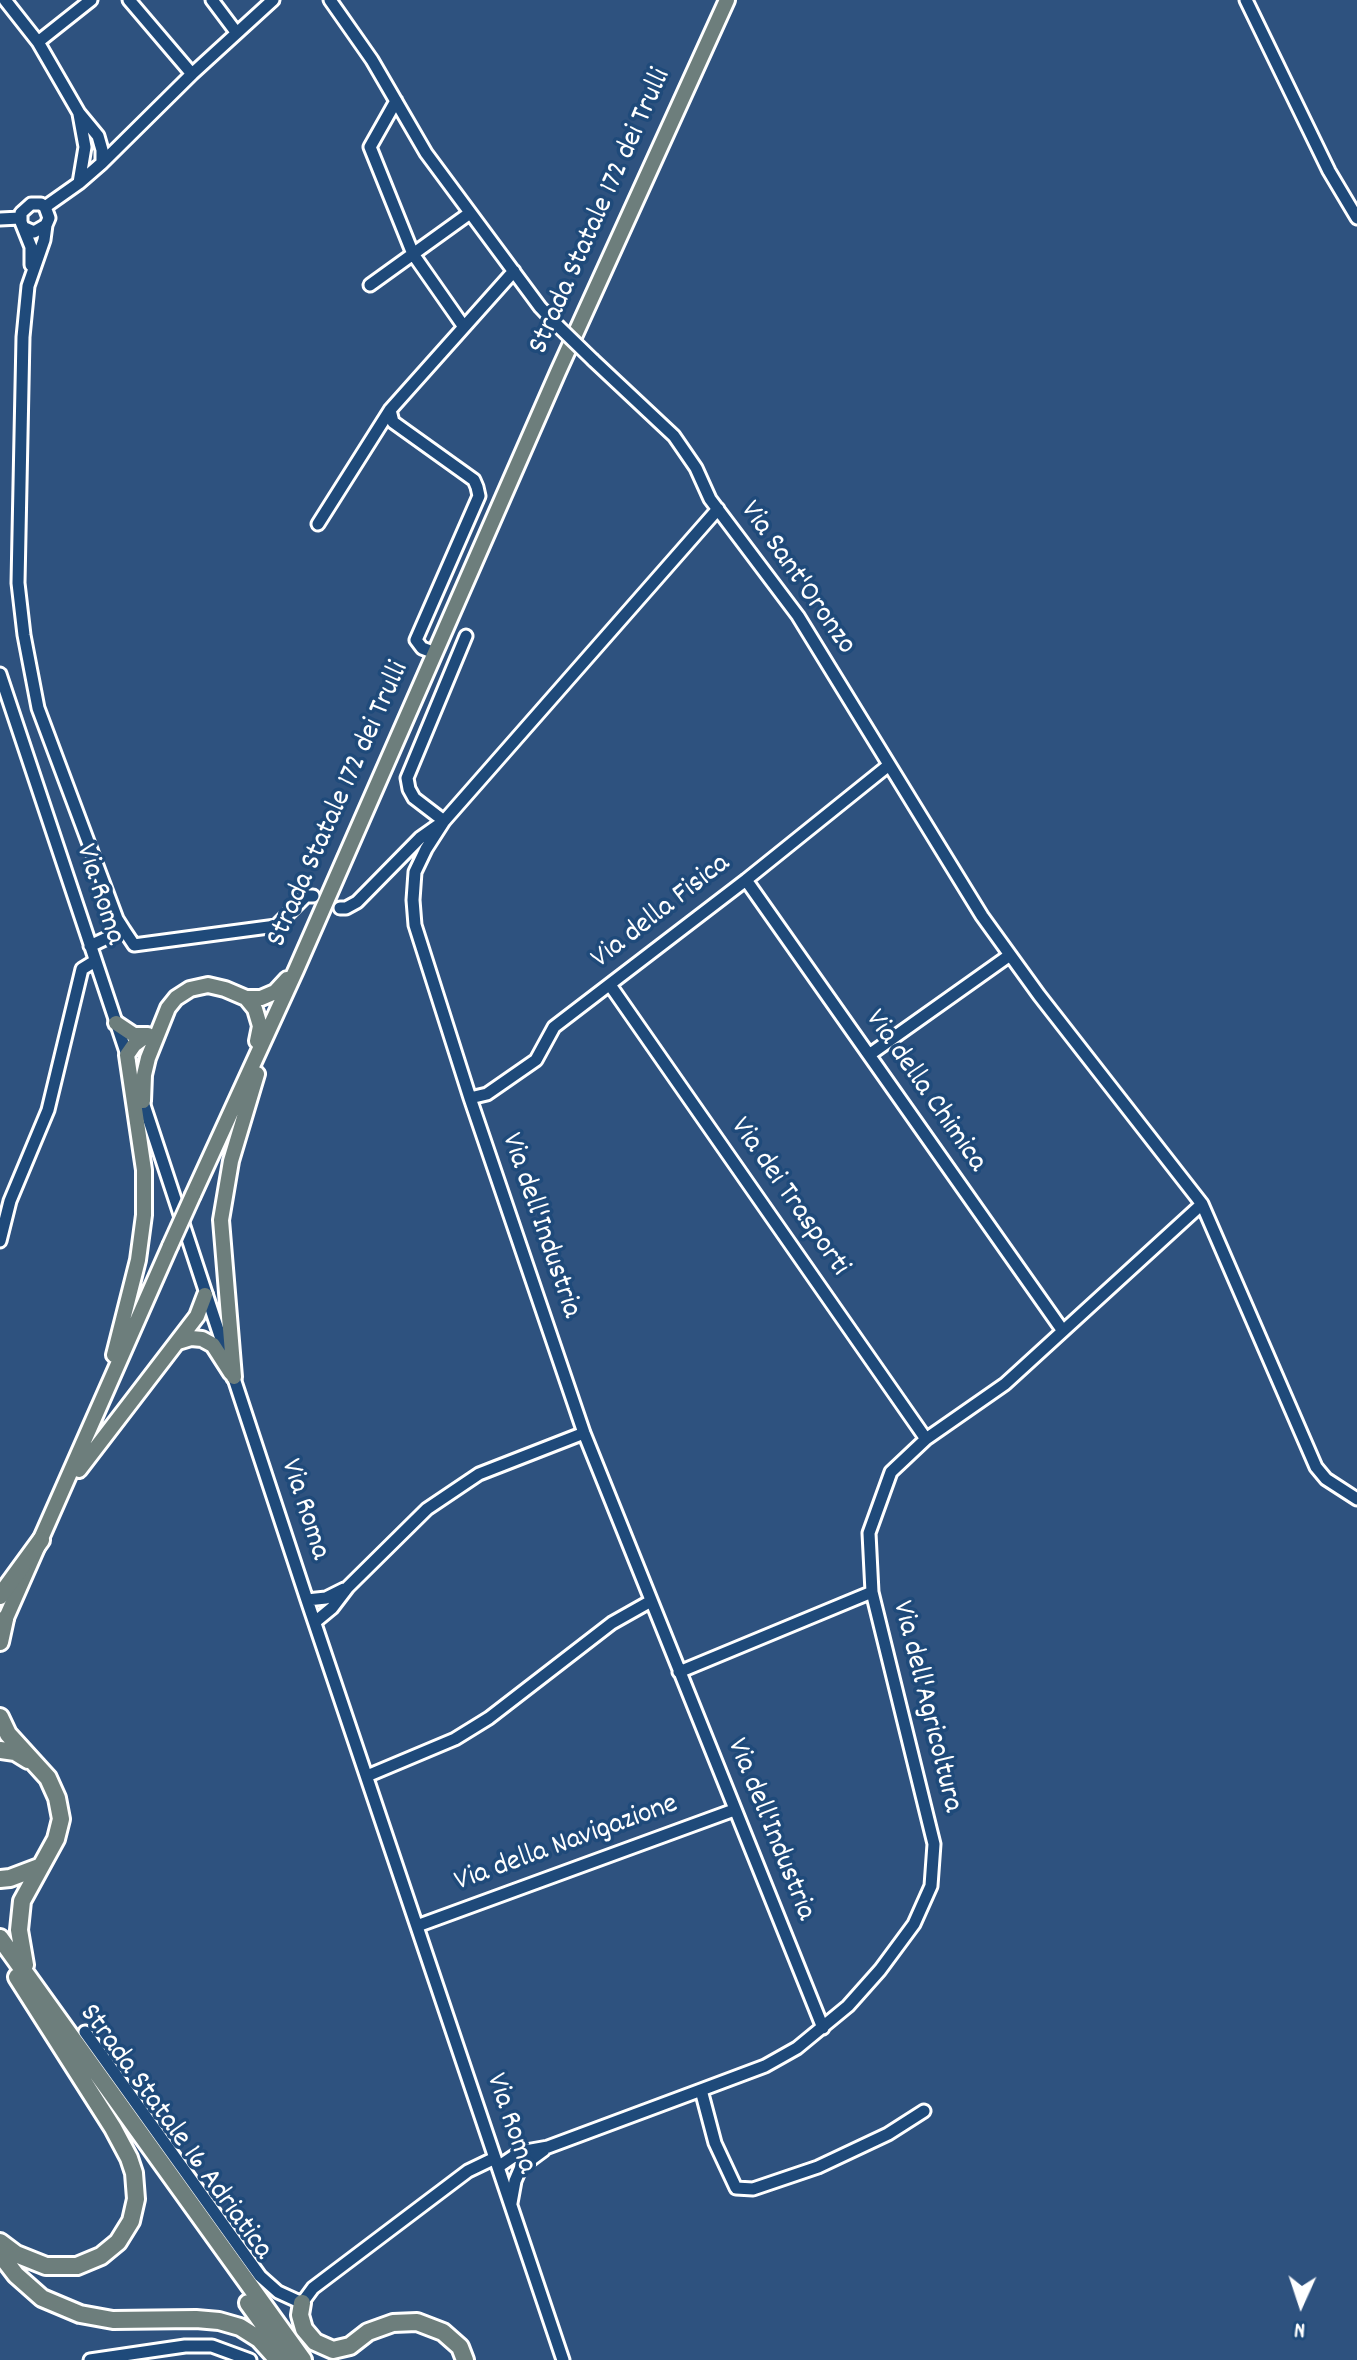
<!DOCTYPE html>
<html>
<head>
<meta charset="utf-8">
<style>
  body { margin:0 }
  #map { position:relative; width:1357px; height:2360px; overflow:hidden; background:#2e527f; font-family:Dekko,sans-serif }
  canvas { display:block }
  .north { position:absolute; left:1261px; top:2264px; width:80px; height:80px; -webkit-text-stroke:6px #1f4a7a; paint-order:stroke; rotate:183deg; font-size:22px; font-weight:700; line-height:32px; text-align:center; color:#fff }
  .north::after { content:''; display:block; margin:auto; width:28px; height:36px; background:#fff; clip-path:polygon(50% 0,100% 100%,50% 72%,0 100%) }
</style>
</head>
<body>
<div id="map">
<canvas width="1357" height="2360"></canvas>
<div class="north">N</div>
</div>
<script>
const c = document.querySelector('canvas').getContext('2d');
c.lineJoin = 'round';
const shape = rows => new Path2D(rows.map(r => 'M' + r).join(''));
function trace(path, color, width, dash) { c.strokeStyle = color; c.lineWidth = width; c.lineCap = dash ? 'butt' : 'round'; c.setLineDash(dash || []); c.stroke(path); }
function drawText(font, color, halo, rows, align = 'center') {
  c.font = font + ' Dekko,sans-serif'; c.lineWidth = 7; c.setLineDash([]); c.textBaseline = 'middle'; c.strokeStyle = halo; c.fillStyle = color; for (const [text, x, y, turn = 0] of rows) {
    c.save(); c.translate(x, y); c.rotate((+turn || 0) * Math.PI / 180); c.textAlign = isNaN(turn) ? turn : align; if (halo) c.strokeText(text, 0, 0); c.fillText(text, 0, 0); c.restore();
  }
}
const minor = shape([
  [5,0,38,42,79,113,98,136,102,150,102,163],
  [129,0,192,74],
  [212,0,236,32],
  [330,0,372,60,426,153,540,307,558,326],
  [1246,0,1329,171,1357,218],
  [38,42,91,0],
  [396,101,370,147,413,254,464,327],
  [79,183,85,147,79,114],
  [45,207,79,183,102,163,192,74,273,0],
  [0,219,20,218],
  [46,225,44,240,28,286,23,337,18,583,24,635,38,708,117,919,124,930],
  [25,228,34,232,46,225,49,218,45,207,41,204,31,204,21,213,21,222,31,247,31,265],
  [370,285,470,213],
  [593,360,674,436,696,468,710,499,798,616,982,916,1039,995,1202,1204,1316,1467,1326,1479,1357,1499],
  [390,410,393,422,474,480,477,487,479,496,416,640,422,648,435,653],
  [718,509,444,821,426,849,415,872,413,900,415,925,470,1098,584,1433,823,2028],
  [318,524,390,410,514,271],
  [0,674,129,1061],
  [444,821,414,798,409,789,407,778,466,636],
  [746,880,1063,1331],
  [340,908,346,908,357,902,420,838,437,826],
  [90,946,124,930,134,945,276,926,306,896,313,896],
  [610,985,926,1439],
  [869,1055,1010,955],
  [141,1096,307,1600,563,2360],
  [470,1098,487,1094,536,1060,554,1027,746,880,889,765],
  [0,1241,10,1201,48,1110,82,969,95,961],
  [307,1600,326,1598,344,1589],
  [315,1622,332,1608,348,1587,427,1509,479,1474,584,1433],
  [679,1672,872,1592],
  [367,1776,455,1739,489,1718,612,1623,651,1601],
  [417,1926,734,1810],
  [85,2032,260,2276,278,2292,302,2303,313,2288,468,2171,495,2158],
  [701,2090,715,2143,736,2188,753,2189,818,2167,888,2134,924,2111],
  [498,2167,520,2152,548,2147,701,2090,765,2066,797,2048,848,2006,880,1970,914,1924,931,1886,934,1844,872,1592,869,1533,891,1472,926,1439,1005,1384,1202,1204],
  [511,2203,515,2181,521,2167,544,2150],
  [90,2360,185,2346,212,2346,250,2360]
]);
const major = shape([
  [246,998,255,1009,260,1026,257,1041],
  [116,1023,134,1035,148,1035],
  [143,1101,144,1075,148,1058,168,1008,176,998,190,989,208,985,225,989,246,998,261,998,275,992,287,979],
  [193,1195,296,970,558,372,727,0],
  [178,1342,191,1338,202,1339,213,1345,231,1373],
  [114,1355,138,1260,144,1215,144,1170,127,1055,134,1045,146,1036],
  [234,1377,221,1220,231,1161,257,1074],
  [79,1470,197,1316,205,1295],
  [2,1627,170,1246]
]);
const highway = shape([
  [0,1596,41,1540],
  [0,1642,5,1619],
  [0,1717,8,1734,48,1778,57,1798,61,1819,56,1839,22,1901,19,1930,25,1965],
  [0,1750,15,1752,28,1760],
  [0,1879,10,1878,39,1867],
  [0,1938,303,2360],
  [0,2242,16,2254,46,2266,77,2266,101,2256,118,2242,131,2221,136,2199,134,2173,129,2158,113,2128,17,1977],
  [0,2254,16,2275,42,2298,80,2314,113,2320,196,2319,219,2321,240,2327,259,2339,278,2360],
  [248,2303,289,2360],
  [302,2303,300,2315,304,2329,315,2342,333,2350,350,2346,368,2332,393,2323,417,2322,443,2332,460,2347,465,2360]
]);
const minorBridge = shape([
  [558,326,593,360]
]);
const majorBridge = shape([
  [170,1246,193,1195]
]);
const streetNames = [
  ["Strada Statale 172 dei Trulli",602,212,-66],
  ["Via Sant'Oronzo",796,579,55],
  ["Strada Statale 172 dei Trulli",340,805,-66],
  ["Via Roma",98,895,72],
  ["Via della Fisica",662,913,-38],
  ["Via della Chimica",924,1092,55],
  ["Via dei Trasporti",788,1198,55],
  ["Via dell'Industria",539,1226,71],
  ["Via Roma",303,1510,72],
  ["Via dell'Agricoltura",925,1707,76],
  ["Via dell'Industria",769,1830,68],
  ["Via della Navigazione",567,1845,-20],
  ["Via Roma",509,2124,71],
  ["Strada Statale 16 Adriatica",174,2133,54]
];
trace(minor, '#fff', 17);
trace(major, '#fff', 20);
trace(highway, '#fff', 22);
trace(minor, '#1f4a7a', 11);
trace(major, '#6d7e7c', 14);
trace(highway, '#6d7e7c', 16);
trace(minorBridge, '#fff', 17, []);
trace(majorBridge, '#fff', 20, []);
trace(minorBridge, '#1f4a7a', 11);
trace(majorBridge, '#6d7e7c', 14);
drawText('30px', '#fff', '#1f4a7a', streetNames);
</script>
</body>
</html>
